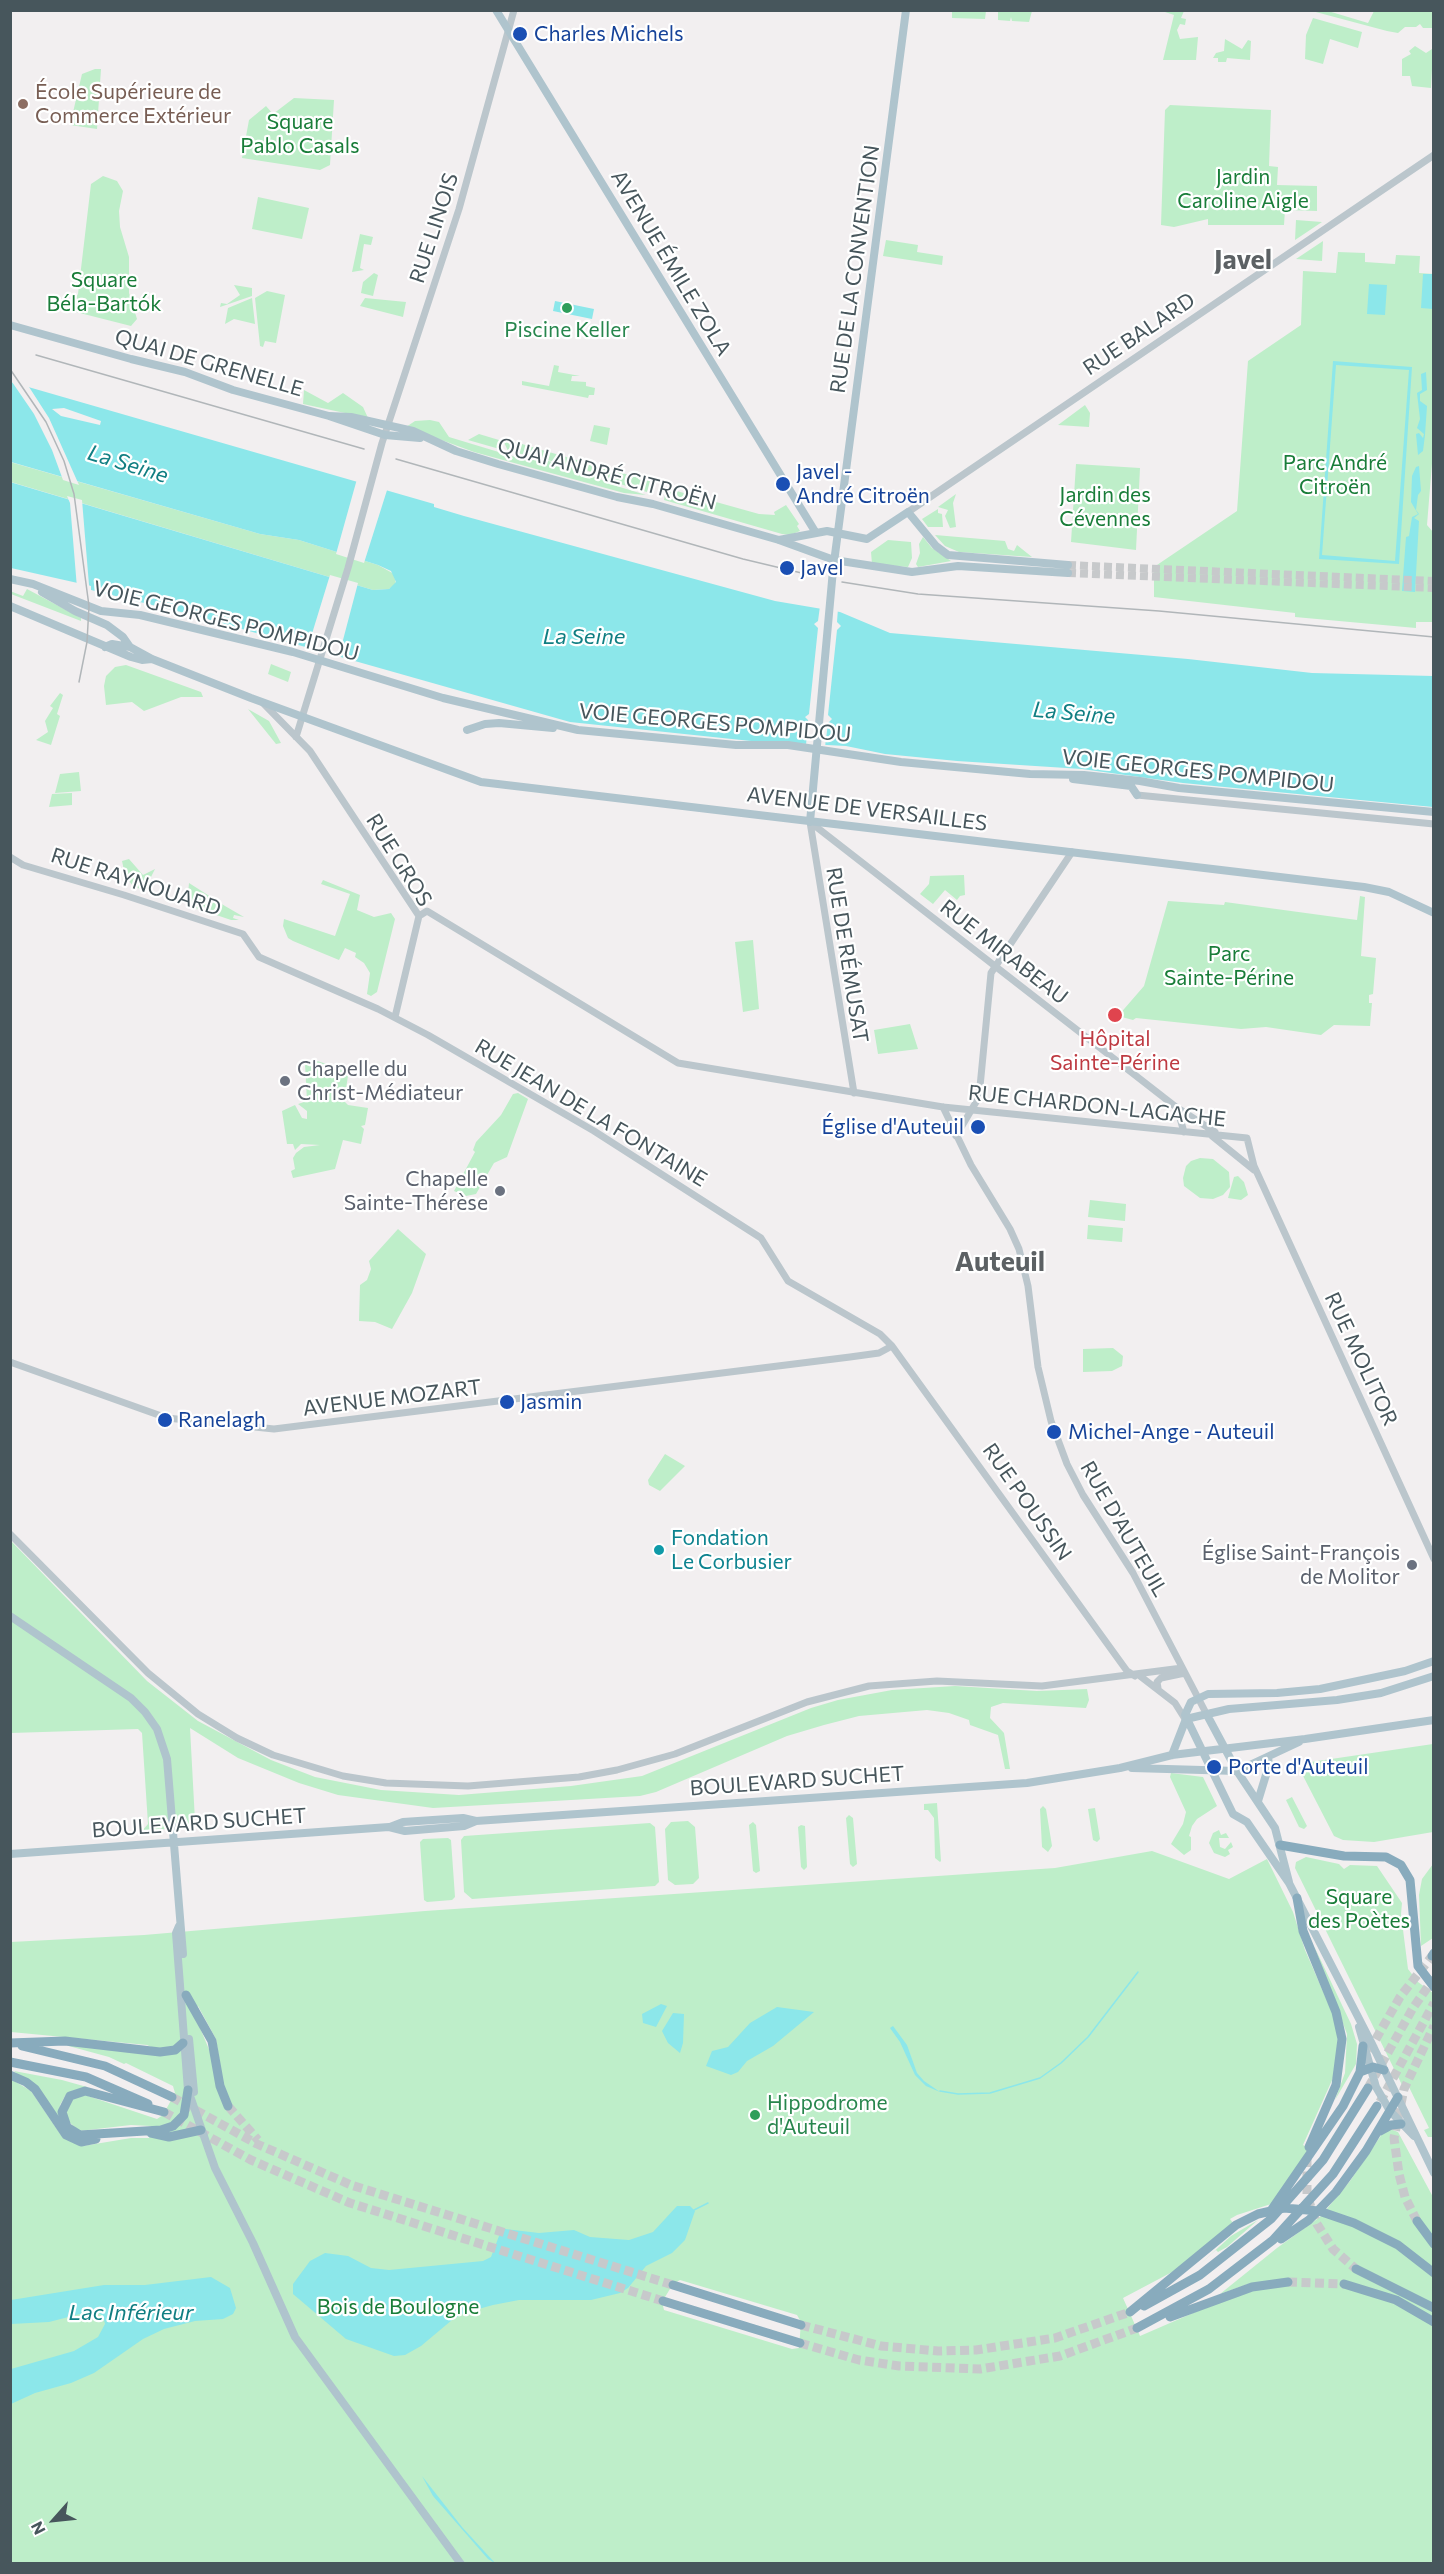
<!DOCTYPE html>
<html>
<head>
<meta charset="utf-8">
<style>
  body { margin:0 }
  #map { position:relative; width:1444px; height:2574px; overflow:hidden; background:#f2eff0; font-family:Commissioner,sans-serif }
  canvas { display:block }
  .frame { position:absolute; inset:0; border:12px solid #47565c; pointer-events:none }
  .north { position:absolute; left:24px; top:2490px; width:60px; height:60px; -webkit-text-stroke:4px #fff; paint-order:stroke; rotate:243deg; font-size:16px; font-weight:700; line-height:24px; text-align:center; color:#47565c }
  .north::after { content:''; display:block; margin:auto; width:21px; height:27px; background:#47565c; clip-path:polygon(50% 0,100% 100%,50% 72%,0 100%) }
</style>
</head>
<body>
<div id="map">
<canvas width="1444" height="2574"></canvas>
<div class="frame"></div>
<div class="north">N</div>
</div>
<script>
const c = document.querySelector('canvas').getContext('2d');
c.lineJoin = 'round';
function fillPath(path, color) { c.fillStyle = color; c.fill(path, 'evenodd'); }
const shape = rows => new Path2D(rows.map(r => 'M' + r).join(''));
function trace(path, color, width, dash) { c.strokeStyle = color; c.lineWidth = width; c.lineCap = dash ? 'butt' : 'round'; c.setLineDash(dash || []); c.stroke(path); }
function drawText(font, color, halo, rows, align = 'center') {
  c.font = font + ' Commissioner,sans-serif'; c.lineWidth = 4.5; c.setLineDash([]); c.textBaseline = 'middle'; c.strokeStyle = halo; c.fillStyle = color; for (const [text, x, y, turn = 0] of rows) {
    c.save(); c.translate(x, y); c.rotate((+turn || 0) * Math.PI / 180); c.textAlign = isNaN(turn) ? turn : align; if (halo) c.strokeText(text, 0, 0); c.fillText(text, 0, 0); c.restore();
  }
}
const green = shape([
  [952,11,952,10,986,11,985,19,952,18],
  [998,11,998,10,1032,11,1029,22,1012,21,1011,17,1010,21,998,20],
  [1162,11,1184,11,1181,18,1186,19,1185,25,1180,24,1177,30,1180,39,1198,37,1196,60,1163,60,1174,15],
  [1312,11,1328,11,1368,23,1374,11,1433,11,1433,28,1423,28,1420,24,1416,27,1405,27,1398,33,1387,31],
  [1313,18,1362,32,1358,48,1330,39,1323,64,1305,59,1306,35],
  [1225,39,1242,49,1248,40,1251,41,1250,60,1227,58,1226,62,1218,62,1218,58,1213,58,1216,53,1224,51],
  [1415,46,1426,53,1432,49,1433,50,1431,88,1412,86,1410,76,1402,76,1402,59,1411,54,1409,51],
  [95,69,101,69,97,129,70,125,82,74],
  [294,98,334,100,330,165,320,170,242,158,249,120,266,106,273,114],
  [1170,105,1271,110,1269,166,1278,167,1277,185,1317,186,1317,211,1285,210,1284,225,1208,225,1208,219,1174,227,1161,225,1165,110],
  [103,176,117,181,123,191,119,211,120,227,129,257,129,293,137,319,131,326,68,310,78,294,91,184],
  [258,197,309,208,302,239,252,229],
  [1296,220,1322,222,1295,240],
  [360,234,373,237,371,245,364,244,360,268,364,270,352,272],
  [886,240,918,245,917,252,943,256,942,265,883,256],
  [1323,241,1322,261,1296,259],
  [1338,252,1365,253,1365,262,1395,264,1396,255,1420,256,1419,273,1434,274,1434,439,1427,525,1433,532,1433,622,1416,622,1416,628,1295,617,1295,613,1154,597,1154,567,1237,511,1248,361,1301,325,1303,271,1336,273],
  [374,273,378,275,373,296,361,293,363,282],
  [234,285,252,288,252,296,220,307,221,303,227,304,240,295],
  [267,291,285,295,276,343,265,341,263,347,260,346,255,298],
  [252,298,255,324,234,319,225,324,228,308],
  [365,298,406,302,403,317,360,306],
  [554,365,559,366,558,372,580,376,572,376,571,381,586,382,586,386,595,388,594,395,589,395,588,398,522,385,522,381,549,386],
  [304,390,328,403,343,393,363,407,368,418,303,404],
  [1085,405,1090,413,1089,427,1058,425],
  [430,420,439,422,449,437,525,460,541,459,582,470,610,484,646,495,624,493,474,452,406,427,415,421],
  [594,425,610,428,607,445,590,441],
  [479,434,499,440,503,450,468,440],
  [502,438,542,450,541,453,542,450,650,481,647,492,610,481,582,468,508,451],
  [10,462,260,534,299,540,378,565,394,574,396,584,389,589,373,590,11,482],
  [1076,464,1140,468,1136,550,1071,542],
  [666,488,759,514,775,515,774,512,786,505,799,524,797,526,800,531,790,535,782,534,664,500],
  [956,494,953,503,956,527,950,528,945,516,948,510,938,507],
  [938,509,938,513,942,514,943,527,928,527,922,519],
  [935,535,1005,541,1008,549,1014,551,1017,545,1032,557,959,552,945,546],
  [923,537,932,548,951,561,918,567,916,564,920,553,919,544],
  [888,540,911,542,912,558,908,567,872,564,871,552],
  [27,589,81,618,81,621,11,594,10,591,23,596],
  [271,664,291,672,288,682,268,674],
  [126,665,201,692,203,697,181,697,144,711,132,702,106,705,104,686,106,676,115,667],
  [60,693,63,695,57,714,60,716,51,745,36,740,48,732,45,721,53,708,50,706],
  [248,709,269,721,281,743,276,744],
  [79,772,81,791,55,793,60,774],
  [72,793,72,805,49,807,52,794],
  [129,859,143,875,155,869,144,891,132,885,125,875,122,861],
  [964,875,965,895,960,896,957,900,945,890,933,904,920,894,929,884,930,876],
  [323,880,360,895,357,910,374,917,391,913,395,919,377,992,371,996,367,994,370,973,364,963,355,957,356,953,345,948,339,960,293,941,288,938,283,926,284,919,335,936,350,894,321,884],
  [189,883,225,906,244,917,234,915,233,918,239,920,231,920,187,905],
  [1360,896,1365,897,1361,956,1376,958,1373,994,1369,995,1369,1003,1372,1003,1370,1026,1334,1025,1321,1035,1266,1027,1241,1029,1136,1018,1133,1020,1118,1016,1144,986,1168,901,1224,905,1225,902,1357,920],
  [753,940,759,1009,743,1012,735,942],
  [910,1024,918,1049,878,1054,874,1030],
  [314,1060,339,1068,348,1076,344,1101,348,1105,368,1108,365,1125,361,1126,364,1129,361,1144,343,1140,335,1169,293,1178,291,1171,295,1169,293,1158,296,1153,304,1147,320,1145,301,1144,295,1150,293,1144,287,1144,282,1111,295,1105,302,1118,307,1119,307,1111,298,1104,307,1101,305,1064,309,1061,313,1064],
  [518,1093,528,1099,507,1157,494,1163,476,1194,466,1196,454,1191,475,1152,473,1150,476,1142,501,1115,513,1094],
  [1200,1158,1213,1159,1229,1172,1230,1187,1223,1195,1213,1199,1200,1198,1184,1186,1183,1178,1186,1166,1191,1161],
  [1238,1176,1244,1182,1248,1195,1241,1200,1228,1198,1234,1177],
  [1090,1200,1126,1204,1125,1221,1088,1217],
  [1088,1225,1123,1228,1122,1242,1087,1239],
  [398,1229,426,1254,412,1293,392,1329,375,1322,359,1321,360,1285,367,1280,371,1269,369,1261],
  [1113,1348,1123,1356,1122,1366,1112,1371,1083,1372,1083,1349],
  [665,1454,685,1466,660,1491,649,1485,648,1480],
  [11,1541,147,1681,198,1721,271,1760,315,1777,381,1790,459,1795,571,1786,642,1776,811,1708,838,1700,892,1690,955,1686,1037,1691,1087,1689,1089,1700,1086,1708,1003,1703,991,1707,990,1718,1004,1733,1010,1769,1005,1769,998,1735,970,1725,969,1720,949,1713,927,1710,859,1716,824,1725,787,1736,656,1792,640,1796,433,1808,338,1795,299,1783,238,1758,190,1728,195,1821,202,1826,142,1831,148,1824,142,1733,138,1729,11,1733],
  [1433,1744,1433,1832,1374,1842,1343,1840,1334,1836,1300,1770,1304,1763],
  [1171,1773,1203,1777,1217,1806,1197,1819,1192,1826,1189,1836,1191,1837,1191,1850,1184,1855,1171,1844,1183,1824,1186,1812,1170,1777],
  [1292,1797,1307,1826,1304,1829,1299,1827,1286,1800],
  [937,1803,941,1861,940,1862,935,1858,934,1818,928,1810,924,1810,924,1804],
  [1043,1806,1046,1809,1052,1846,1048,1852,1042,1847,1040,1809],
  [1095,1808,1100,1839,1097,1842,1093,1840,1088,1809],
  [849,1815,853,1818,857,1864,853,1867,850,1864,846,1818],
  [688,1821,695,1827,699,1878,693,1884,675,1885,668,1880,665,1829,671,1822],
  [753,1822,756,1825,760,1871,756,1873,753,1871,749,1825],
  [650,1823,655,1827,659,1882,655,1886,472,1899,464,1892,461,1840,464,1836],
  [801,1825,805,1826,807,1867,804,1870,801,1867,798,1827],
  [1219,1830,1221,1835,1226,1833,1229,1838,1219,1838,1220,1847,1225,1849,1231,1842,1233,1847,1228,1850,1230,1854,1225,1857,1214,1853,1209,1843,1213,1833],
  [448,1838,451,1840,455,1897,452,1900,427,1902,424,1900,420,1842,423,1839],
  [1152,1851,1229,1879,1267,1859,1293,1912,1305,1950,1335,2019,1338,2033,1337,2069,1303,2145,1310,2149,1271,2204,1237,2215,1230,2219,1233,2223,1174,2271,1123,2298,1140,2336,1200,2310,1288,2278,1248,2284,1220,2294,1277,2248,1320,2217,1350,2181,1382,2134,1390,2129,1398,2132,1433,2197,1433,2563,11,2563,11,2079,31,2091,63,2138,83,2146,131,2138,149,2138,151,2126,131,2125,79,2131,68,2121,66,2109,72,2099,85,2095,157,2119,163,2115,175,2093,173,2086,126,2063,124,2064,109,2057,65,2045,168,2055,147,2045,11,2032,11,1942,144,1935,425,1911,1055,1868],
  [198,2006,216,2039,223,2083,193,2011],
  [680,2280,797,2315,801,2322,799,2348,792,2349,664,2310,662,2302,673,2284],
  [1306,1857,1339,1864,1344,1869,1350,1865,1377,1866,1402,1903,1401,1914,1408,1969,1418,1982,1433,1993,1433,2137,1428,2137,1424,2130,1429,2128,1407,2083,1402,2085,1295,1868,1296,1862],
  [1433,1864,1433,1938,1421,1946,1419,1895,1422,1879],
  [1314,1946,1351,2024,1357,2044,1356,2064,1335,2100,1345,2073,1347,2034],
  [14,2071,62,2080,87,2087,72,2091,65,2096,60,2105,59,2117],
  [1258,2220,1227,2247,1218,2252,1216,2250,1197,2267,1231,2236]
]);
const water = shape([
  [1423,274,1433,274,1433,309,1421,308],
  [1369,284,1387,285,1385,315,1367,314],
  [555,301,594,309,592,319,553,311],
  [1333,361,1412,367,1399,564,1319,559],
  [1336,365,1409,370,1395,561,1322,555],
  [1426,372,1427,390,1420,394,1420,401,1427,406,1425,435,1423,451,1418,455,1416,434,1419,433,1423,438,1424,434,1417,428,1420,419,1417,393,1422,390,1421,374],
  [11,382,434,504,434,507,464,516,775,601,840,612,890,633,1188,659,1312,673,1433,676,1433,807,1183,783,1082,769,957,761,885,754,846,746,751,741,570,722,189,614,91,590,91,586,11,568,10,482,373,590,389,589,396,582,391,571,378,565,299,540,260,534,11,462],
  [1419,466,1421,491,1418,495,1416,510,1419,514,1414,518,1419,521,1415,592,1402,591,1406,537,1409,536,1412,517,1418,514,1411,502,1412,476,1416,467],
  [661,2004,667,2006,656,2027,643,2023,642,2014],
  [777,2007,814,2012,773,2046,747,2061,738,2072,731,2075,706,2066,712,2051,728,2047,750,2023],
  [673,2013,684,2014,683,2043,680,2053,668,2043,662,2031],
  [893,2026,907,2045,917,2073,924,2081,940,2092,926,2086,915,2075,900,2042,890,2028],
  [677,2206,690,2206,695,2211,685,2240,672,2253,646,2266,628,2288,620,2293,591,2300,519,2300,493,2305,464,2313,452,2320,421,2346,405,2355,394,2356,346,2339,293,2294,293,2284,310,2261,325,2253,348,2256,371,2268,389,2270,483,2261,491,2257,499,2236,505,2229,539,2233,574,2230,590,2237,629,2240,653,2232],
  [211,2277,230,2288,236,2308,233,2314,223,2319,195,2321,164,2329,143,2339,94,2373,71,2383,35,2393,11,2404,11,2369,74,2351,98,2337,105,2324,103,2316,97,2312,88,2312,49,2322,11,2324,11,2300,104,2285,145,2285],
  [422,2476,462,2527,495,2563,488,2559,433,2496]
]);
const pier = shape([
  [10,379,27,384,31,390,49,418,79,485,63,480,52,450,34,414],
  [64,408,101,421,100,425,61,416,52,409],
  [357,479,388,487,364,563,336,554],
  [67,496,82,500,89,585,92,593,88,589,77,588,70,503],
  [330,575,358,583,338,659,307,650],
  [820,606,838,608,837,622,841,626,837,630,828,715,832,719,828,723,825,747,806,745,808,720,805,717,809,714,818,628,814,624,818,621]
]);
const stream = shape([
  [940,2091,958,2094,990,2093,1040,2078,1061,2063,1088,2037,1138,1972],
  [694,2210,708,2203]
]);
const majorTunnel = shape([
  [1068,565,1434,581],
  [1068,573,1434,588]
]);
const highwayTunnel = shape([
  [1369,2051,1400,1997,1432,1956],
  [1368,2088,1413,2008,1434,1978],
  [172,2097,257,2144,351,2185,673,2285],
  [1380,2102,1434,2003],
  [228,2106,258,2140],
  [164,2112,251,2160,350,2203,663,2301],
  [1307,2158,1307,2196,1317,2224,1333,2249,1356,2269],
  [1417,2221,1405,2197,1399,2174,1394,2138,1404,2089,1434,2026],
  [1288,2282,1344,2284],
  [801,2325,881,2346,938,2351,976,2350,1055,2338,1130,2312],
  [800,2343,859,2360,899,2366,980,2369,1060,2356,1137,2328]
]);
const minor = shape([
  [908,512,1434,155],
  [263,703,310,751,419,916,395,1017],
  [296,737,348,568,382,443,459,209,514,10],
  [1137,795,1434,824],
  [810,822,1176,1107,1215,1132],
  [810,822,854,1093],
  [10,857,23,865,124,895,243,934,259,957,378,1009,428,1035,594,1131,761,1238,788,1281,880,1334,892,1346,1127,1671,1135,1676],
  [419,916,427,911,678,1063,943,1107,1247,1138,1254,1166,1434,1559],
  [943,1107,971,1165,1010,1229,1019,1249,1028,1286,1038,1367,1051,1421,1067,1464,1083,1495,1133,1573,1207,1715],
  [1177,1108,1184,1132],
  [956,1136,979,1097,991,973,1072,852],
  [1212,1136,1254,1170],
  [10,1362,167,1418,274,1429,850,1357,879,1353,892,1346],
  [10,1534,148,1673,198,1714,237,1738,273,1755,343,1776,386,1783,468,1786,579,1777,617,1770,675,1754,807,1702,869,1686,937,1681,1042,1686,1182,1668],
  [1140,1676,1175,1703,1185,1719],
  [1158,1688,1157,1682,1161,1678,1185,1673]
]);
const major = shape([
  [496,10,816,533],
  [10,325,131,359,185,372,233,390,329,416,385,435,420,438],
  [329,416,351,417,413,431,456,451,498,464,617,497,653,504,779,540,834,560,912,572,958,566,1068,573],
  [779,540,827,531,867,539,908,512,936,546,948,555,1068,565],
  [10,579,33,584,101,611,140,615,293,652,443,698,578,730,736,745,788,745,901,762,1030,774,1084,775,1140,781,1179,788,1434,812],
  [42,592,75,611,107,625,123,637,130,647],
  [10,606,131,657,142,660,152,659],
  [105,647,112,644,130,647,152,659,251,698,481,782,1364,887,1389,892,1434,913],
  [467,730,485,724,499,723,553,728],
  [1073,779,1131,786,1137,795],
  [810,822,833,570,906,10],
  [10,1616,131,1698,145,1712,157,1729,167,1759,183,1954],
  [1434,1661,1405,1671,1320,1689,1277,1693,1208,1694,1191,1702,1185,1715,1233,1814,1247,1822,1289,1883,1371,2042,1434,2173],
  [1207,1715,1237,1771,1275,1828,1289,1882],
  [1186,1719,1229,1709,1337,1700,1381,1693,1434,1676],
  [1172,1755,1186,1719],
  [1132,1768,1237,1771,1299,1742],
  [1258,1801,1269,1765,1268,1757],
  [390,1827,403,1822,463,1818,476,1821],
  [10,1854,389,1827,405,1831,464,1826,476,1821,1027,1783,1120,1768,1172,1755,1305,1739,1434,1720],
  [179,1926,176,1933,188,2090,215,2168,253,2243,295,2337,461,2564],
  [1359,2027,1376,2087,1390,2111,1414,2136],
  [189,2039,194,2092]
]);
const highway = shape([
  [1280,1845,1344,1856,1386,1857,1401,1865,1410,1880,1418,1966,1434,1987],
  [1297,1898,1303,1931,1336,2012,1342,2039,1336,2085,1309,2147],
  [1432,1956,1434,1953],
  [186,1995,212,2041,220,2086,228,2106],
  [10,2043,65,2041,160,2052,175,2050,183,2043],
  [22,2046,105,2066,172,2097],
  [10,2062,86,2077,148,2104],
  [1360,2072,1373,2067,1384,2070],
  [10,2075,26,2082,35,2089,66,2135,81,2142,96,2139],
  [164,2112,85,2091,70,2096,62,2112,67,2127,80,2135,161,2130,173,2126,184,2115,188,2090],
  [1380,2131,1391,2125,1401,2124],
  [151,2133,169,2137,201,2130],
  [1270,2212,1343,2106,1360,2072,1363,2046],
  [1417,2221,1434,2244],
  [1281,2239,1309,2220,1336,2192,1366,2151,1398,2097],
  [1356,2269,1434,2308],
  [1344,2284,1396,2300,1434,2322],
  [673,2285,801,2325],
  [663,2301,800,2343],
  [1144,2306,1200,2275,1271,2219,1323,2160,1368,2088],
  [1130,2312,1236,2225,1258,2214,1284,2208,1319,2211,1354,2223,1398,2245,1434,2273],
  [1170,2317,1252,2287,1288,2282],
  [1137,2328,1209,2289,1273,2240,1333,2174,1377,2106]
]);
const rail = shape([
  [36,355,364,449],
  [10,369,46,422,64,461,74,494,89,606,87,642,79,682],
  [396,459,743,559,810,575],
  [842,582,918,594,1159,611,1434,637]
]);
const markers = [
  [520,34,8,"#1a4fb4"],
  [23,104,6,"#8d6e63"],
  [567,308,6,"#2e9e5b"],
  [783,484,8,"#1a4fb4"],
  [787,568,8,"#1a4fb4"],
  [1115,1015,8,"#e0444e"],
  [285,1081,6,"#6b7280"],
  [978,1127,8,"#1a4fb4"],
  [500,1191,6,"#6b7280"],
  [507,1402,8,"#1a4fb4"],
  [165,1420,8,"#1a4fb4"],
  [1054,1432,8,"#1a4fb4"],
  [659,1550,6,"#0f9aa8"],
  [1412,1565,6,"#6b7280"],
  [1214,1767,8,"#1a4fb4"],
  [755,2115,6,"#2e9e5b"]
];
const transitNames = [
  ["Charles Michels",534,34],
  ["Javel -",796,472],
  ["André Citroën",796,496],
  ["Javel",800,568],
  ["Église d'Auteuil",964,1127,"right"],
  ["Jasmin",520,1402],
  ["Ranelagh",178,1420],
  ["Michel-Ange - Auteuil",1068,1432],
  ["Porte d'Auteuil",1228,1767]
];
const educationNames = [
  ["École Supérieure de",35,92],
  ["Commerce Extérieur",35,116]
];
const parkNames = [
  ["Square",300,122],
  ["Pablo Casals",300,146],
  ["Jardin",1243,177],
  ["Caroline Aigle",1243,201],
  ["Square",104,280],
  ["Béla-Bartók",104,304],
  ["Parc André",1335,463],
  ["Citroën",1335,487],
  ["Jardin des",1105,495],
  ["Cévennes",1105,519],
  ["Parc",1229,954],
  ["Sainte-Périne",1229,978],
  ["Square",1359,1897],
  ["des Poètes",1359,1921],
  ["Bois de Boulogne",398,2307]
];
const streetNames = [
  ["RUE LINOIS",434,228,-72],
  ["AVENUE ÉMILE ZOLA",671,263,59],
  ["RUE DE LA CONVENTION",855,269,-82],
  ["RUE BALARD",1139,334,-34],
  ["QUAI DE GRENELLE",209,363,16],
  ["QUAI ANDRÉ CITROËN",607,474,15],
  ["VOIE GEORGES POMPIDOU",226,621,14],
  ["VOIE GEORGES POMPIDOU",715,723,5],
  ["VOIE GEORGES POMPIDOU",1198,771,6],
  ["AVENUE DE VERSAILLES",867,809,7],
  ["RUE GROS",399,860,58],
  ["RUE RAYNOUARD",136,882,18],
  ["RUE MIRABEAU",1004,952,38],
  ["RUE DE RÉMUSAT",847,955,81],
  ["RUE CHARDON-LAGACHE",1097,1106,6],
  ["RUE JEAN DE LA FONTAINE",591,1113,31],
  ["RUE MOLITOR",1361,1359,65],
  ["AVENUE MOZART",392,1398,-7],
  ["RUE POUSSIN",1027,1502,55],
  ["RUE D'AUTEUIL",1124,1529,60],
  ["BOULEVARD SUCHET",797,1781,-4],
  ["BOULEVARD SUCHET",199,1823,-4]
];
const leisureNames = [
  ["Piscine Keller",567,330],
  ["Hippodrome",767,2103,"left"],
  ["d'Auteuil",767,2127,"left"]
];
const healthNames = [
  ["Hôpital",1115,1039],
  ["Sainte-Périne",1115,1063]
];
const worshipNames = [
  ["Chapelle du",297,1069,"left"],
  ["Christ-Médiateur",297,1093,"left"],
  ["Chapelle",488,1179],
  ["Sainte-Thérèse",488,1203],
  ["Église Saint-François",1400,1553],
  ["de Molitor",1400,1577]
];
const cultureNames = [
  ["Fondation",671,1538],
  ["Le Corbusier",671,1562]
];
const waterNames = [
  ["La Seine",128,464,17],
  ["La Seine",584,637],
  ["La Seine",1074,713,5],
  ["Lac Inférieur",131,2313]
];
const districtNames = [
  ["Javel",1243,260],
  ["Auteuil",1000,1262]
];
fillPath(green, '#beeec9');
fillPath(water, '#8ce7ea');
fillPath(pier, '#f2eff0');
trace(stream, '#8ce7ea', 1.5);
trace(majorTunnel, '#c7c9cb', 8, [8, 4]);
trace(highwayTunnel, '#c7c9cb', 9, [9, 4.5]);
trace(minor, '#bbc6cc', 7);
trace(major, '#afc4cd', 8);
trace(highway, '#88abbd', 9);
trace(rail, '#b1b6b9', 1.5);
for (const [x, y, r, color] of markers) { const dot = new Path2D(); dot.arc(x, y, r, 0, 2 * Math.PI); c.fillStyle = color; c.fill(dot); trace(dot, '#fff', 2); }
drawText('21px', '#164399', '#fff', transitNames, 'left');
drawText('21px', '#785e54', '#fff', educationNames, 'left');
drawText('21px', '#197d39', '#fff', parkNames);
drawText('21px', '#47565c', '#fff', streetNames);
drawText('21px', '#27864d', '#fff', leisureNames);
drawText('21px', '#be3a42', '#fff', healthNames);
drawText('21px', '#5b616d', '#fff', worshipNames, 'right');
drawText('21px', '#0d838f', '#fff', cultureNames, 'left');
drawText('italic 22px', '#107e82', '#fff', waterNames);
drawText('bold 27px', '#5c6164', '#fff', districtNames);
</script>
</body>
</html>
